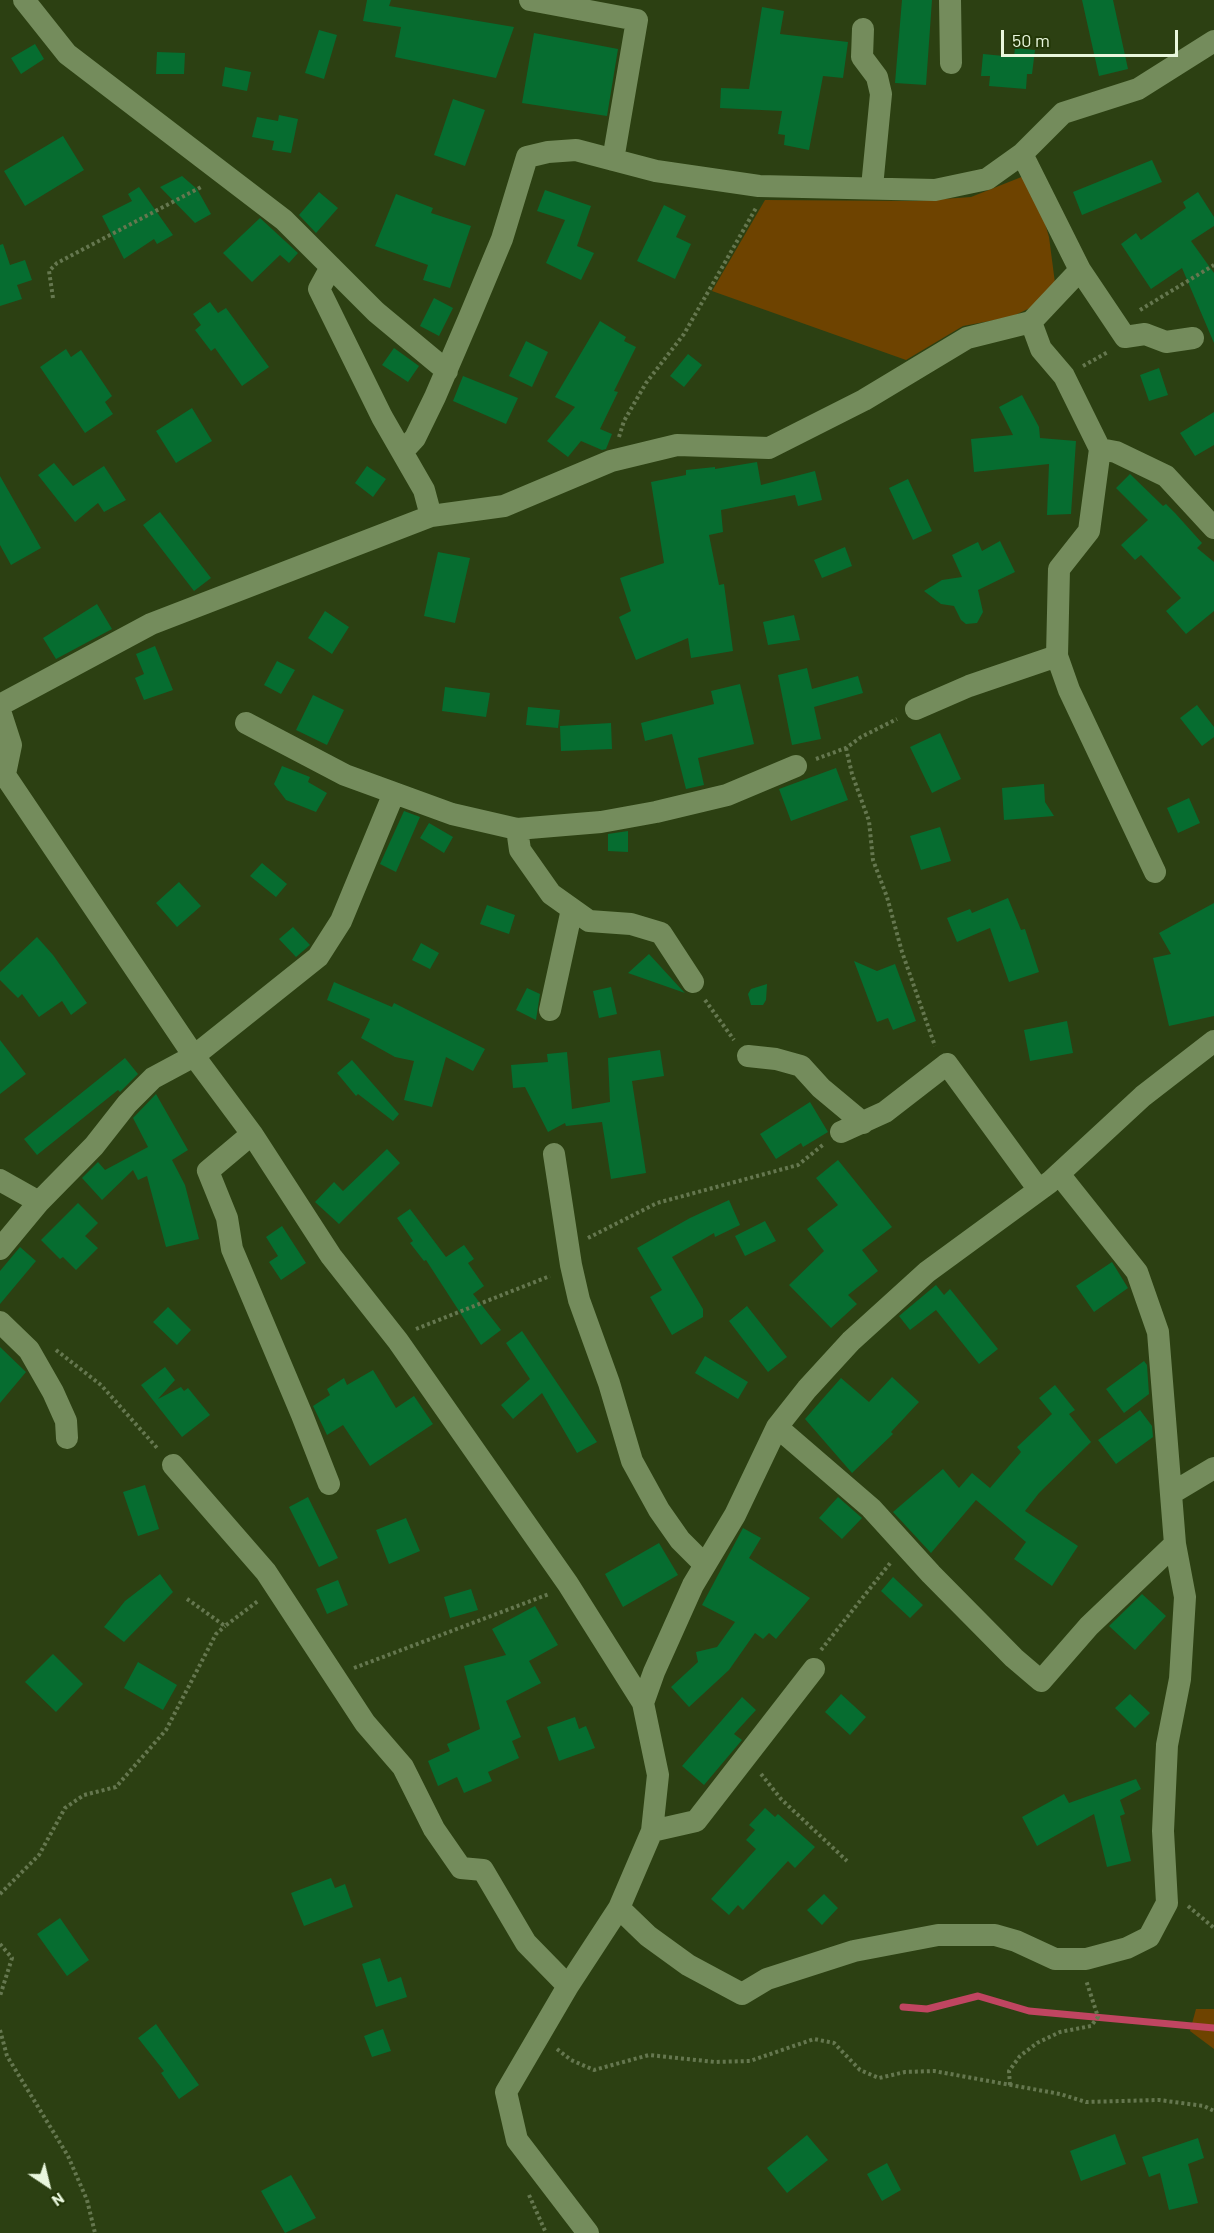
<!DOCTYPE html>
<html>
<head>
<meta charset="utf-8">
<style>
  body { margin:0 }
  #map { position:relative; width:1214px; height:2233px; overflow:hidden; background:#2c4012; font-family:Barlow,sans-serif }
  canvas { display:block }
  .north { position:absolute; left:18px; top:2155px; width:60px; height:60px; -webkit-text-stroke:4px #223606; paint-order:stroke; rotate:145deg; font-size:16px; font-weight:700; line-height:24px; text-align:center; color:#e9f7dd }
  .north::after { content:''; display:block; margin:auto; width:21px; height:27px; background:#e9f7dd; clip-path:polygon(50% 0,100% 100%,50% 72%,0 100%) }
  .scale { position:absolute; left:1001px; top:30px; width:177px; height:27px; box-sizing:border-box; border:3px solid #e9f7dd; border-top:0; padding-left:8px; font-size:18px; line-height:21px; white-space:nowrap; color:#e9f7dd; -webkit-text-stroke:4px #223606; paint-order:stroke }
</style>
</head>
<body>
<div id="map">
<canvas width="1214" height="2233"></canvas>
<div class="north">N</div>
<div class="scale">50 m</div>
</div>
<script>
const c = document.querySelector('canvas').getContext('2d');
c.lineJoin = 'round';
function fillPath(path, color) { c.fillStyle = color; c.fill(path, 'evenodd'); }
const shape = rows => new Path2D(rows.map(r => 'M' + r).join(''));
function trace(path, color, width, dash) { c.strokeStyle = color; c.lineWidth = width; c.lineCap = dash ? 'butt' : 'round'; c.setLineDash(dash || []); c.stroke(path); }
const green = shape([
  [1024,176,1039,203,1049,237,1055,283,1030,308,1011,317,963,326,906,360,712,291,765,200,916,201,971,197],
  [1196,2009,1214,2009,1214,2049,1190,2031]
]);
const stream = shape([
  [903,2007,927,2009,978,1996,1029,2011,1214,2028]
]);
const building = shape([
  [367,0,391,0,389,6,514,27,496,78,395,57,401,27,363,21],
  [902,0,932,0,926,85,895,83],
  [1082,0,1113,0,1128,69,1099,76],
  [762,7,784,11,780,34,848,42,843,78,823,76,809,150,784,145,785,135,778,134,782,111,720,108,721,88,749,89],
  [319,30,337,35,324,79,305,73],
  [534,33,618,49,607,116,522,103],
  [35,44,44,59,21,74,11,58],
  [1015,48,1035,50,1032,74,1027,74,1026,89,989,86,990,76,981,76,983,54,1014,57],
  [157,52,185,53,184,74,156,74],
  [225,67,251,72,247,91,222,86],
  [453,99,485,110,465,166,434,155],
  [279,115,298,119,291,153,272,150,274,141,252,137,257,117,278,121],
  [63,136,84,170,25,206,4,171],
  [1152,160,1162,182,1082,215,1073,192],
  [182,176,197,189,211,214,195,223,160,187],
  [139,187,173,235,157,244,154,239,124,259,102,216,132,201,128,194],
  [545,190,591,206,577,246,594,253,581,280,546,263,565,220,537,211],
  [319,192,338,208,316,233,299,215],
  [1198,192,1214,217,1214,226,1191,241,1214,273,1214,343,1182,268,1151,289,1121,244,1136,233,1141,240,1186,208,1183,202],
  [396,194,433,208,431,213,471,226,450,288,423,280,428,265,375,246],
  [664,205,686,216,676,237,691,244,675,279,637,261],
  [260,218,298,253,289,263,280,255,252,282,223,253],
  [3,244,10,265,25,260,32,280,17,285,22,299,0,306,0,245],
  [434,298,453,308,439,336,420,326],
  [210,302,218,313,226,308,269,367,242,386,215,348,211,351,195,330,201,325,193,314],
  [600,321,626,337,624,341,636,347,614,391,618,392,600,429,612,434,606,449,602,450,581,441,568,457,547,441,575,407,555,397],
  [526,341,548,352,532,387,509,376],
  [394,348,419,366,408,382,382,365],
  [66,349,71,357,81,350,112,396,105,402,113,414,85,433,40,367],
  [688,354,702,365,684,387,670,376],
  [1159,368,1168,395,1149,401,1140,375],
  [463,376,518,398,506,424,453,401],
  [1022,395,1039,427,1040,438,1076,441,1071,514,1047,515,1049,464,974,472,971,439,1013,435,999,407],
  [192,408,212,441,176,463,156,431],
  [1214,412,1214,445,1195,456,1180,433],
  [757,462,761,485,815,471,822,500,798,506,795,495,721,510,723,532,709,535,719,585,724,584,733,651,691,658,688,638,636,660,619,617,631,611,620,578,664,563,651,482,686,475,686,470,715,467,715,469],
  [54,463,73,486,104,466,126,500,104,512,98,503,75,522,38,475],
  [367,466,386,479,373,497,355,483],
  [1130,474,1163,506,1166,504,1175,513,1202,543,1197,548,1214,562,1214,611,1186,634,1166,611,1181,598,1141,555,1135,560,1121,545,1148,520,1116,488],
  [0,476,41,548,11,565,0,545],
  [908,479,932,531,913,540,889,488],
  [160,512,211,578,194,591,143,525],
  [1000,541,1015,572,978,590,983,612,977,623,966,624,961,620,954,606,941,604,924,591,942,580,962,577,952,555,978,542,982,551],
  [845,547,852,566,822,578,814,560],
  [438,552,470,558,455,623,424,616],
  [97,604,112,629,56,659,43,638],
  [325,611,349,627,332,654,308,638],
  [794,615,800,640,768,645,763,622],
  [155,646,173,690,144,700,135,678,144,674,136,654],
  [277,661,295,670,281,694,264,685],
  [807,668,812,689,858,676,863,693,814,707,821,739,792,745,778,675],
  [740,684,754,744,698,758,704,785,686,789,672,734,645,741,641,723,714,704,711,691],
  [445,687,490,693,486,717,442,711],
  [313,695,344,710,327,745,296,730],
  [1197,705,1214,727,1214,737,1202,746,1180,718],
  [528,707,560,710,558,728,526,725],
  [611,723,612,749,561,751,560,726],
  [940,733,961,779,932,793,910,747],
  [282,766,310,777,308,782,327,793,316,812,286,800,274,784],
  [836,768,848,800,791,821,779,789],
  [1044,784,1045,802,1054,816,1004,820,1002,788],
  [1189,798,1200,823,1178,833,1167,808],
  [404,811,420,817,396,872,380,864],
  [429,823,453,837,444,853,420,838],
  [940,827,951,861,921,870,910,836],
  [628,831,628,852,608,851,608,834],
  [262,863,287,884,276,897,250,876],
  [179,882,201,906,177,927,156,903],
  [1008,898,1021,930,1025,929,1039,972,1009,982,990,928,957,942,947,918,970,909,972,913],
  [1214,903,1214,1016,1169,1026,1153,958,1171,954,1159,933],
  [487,905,515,915,509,934,480,924],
  [293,927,310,945,296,957,279,939],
  [37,937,53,955,87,1003,71,1015,62,1001,39,1017,22,994,18,998,0,980,0,972],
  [421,943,439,953,430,969,412,960],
  [649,954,682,990,685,993,628,973],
  [854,961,877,971,895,964,916,1021,893,1030,888,1018,877,1022],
  [334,982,392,1007,394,1003,485,1049,473,1071,446,1057,432,1107,404,1100,414,1061,395,1057,361,1038,370,1019,327,1000],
  [767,984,766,1000,763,1005,751,1005,748,994,751,989],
  [611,987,617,1014,599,1018,593,991],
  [527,988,540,994,536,1020,516,1010],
  [1067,1021,1073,1053,1030,1061,1024,1030],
  [0,1040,26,1074,0,1094],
  [660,1050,664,1076,632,1081,646,1173,611,1179,602,1122,566,1126,565,1123,548,1132,525,1087,513,1088,511,1065,548,1062,547,1054,567,1052,572,1109,610,1102,608,1058],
  [125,1058,138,1074,120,1092,118,1090,37,1155,24,1139],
  [352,1060,399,1114,393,1121,358,1094,356,1096,337,1073],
  [156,1094,188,1150,172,1160,185,1185,199,1239,166,1247,147,1176,138,1180,133,1170,102,1200,82,1178,98,1162,105,1170,148,1147,133,1118],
  [810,1102,828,1132,803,1147,801,1143,776,1159,760,1134],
  [387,1149,400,1163,339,1224,315,1202,334,1182,343,1191],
  [838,1160,892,1227,862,1250,878,1271,848,1295,857,1304,831,1328,789,1285,824,1251,807,1229,838,1205,816,1178],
  [729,1200,740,1225,715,1237,714,1233,672,1257,703,1309,703,1317,672,1335,650,1297,662,1290,637,1248,690,1218],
  [78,1203,98,1223,85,1236,98,1248,76,1270,63,1257,60,1259,41,1240],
  [410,1209,446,1257,464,1245,474,1259,468,1263,484,1286,473,1294,501,1330,481,1345,426,1260,424,1261,410,1243,413,1241,397,1218],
  [765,1221,776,1241,745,1256,735,1236],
  [282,1226,306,1263,281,1280,269,1262,278,1256,266,1237],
  [20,1247,36,1261,0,1304,0,1271],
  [1112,1262,1128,1288,1094,1312,1076,1286],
  [936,1285,944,1295,950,1289,998,1349,979,1364,936,1310,910,1330,899,1316],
  [747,1306,787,1357,768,1372,729,1321],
  [168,1307,191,1330,177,1345,153,1322],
  [522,1331,597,1442,577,1453,542,1393,513,1419,501,1405,530,1379,506,1343],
  [0,1347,26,1372,0,1403],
  [705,1356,748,1382,738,1399,695,1373],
  [1144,1361,1147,1365,1149,1394,1124,1413,1106,1389],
  [165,1367,175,1380,158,1399,181,1387,184,1391,188,1388,210,1415,182,1437,141,1385],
  [373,1370,396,1408,414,1396,433,1424,370,1466,343,1425,327,1435,313,1406,330,1395,327,1389,344,1378,347,1385],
  [892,1377,919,1402,891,1432,893,1434,852,1473,805,1419,841,1378,869,1402],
  [1055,1385,1075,1410,1069,1414,1091,1442,1039,1493,1025,1511,1078,1546,1052,1586,1014,1559,1026,1542,976,1500,931,1553,893,1512,943,1469,959,1488,972,1473,990,1488,1021,1452,1017,1447,1052,1414,1039,1398],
  [1140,1410,1152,1426,1153,1437,1116,1464,1098,1440],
  [145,1485,159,1529,138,1536,123,1492],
  [308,1497,338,1558,319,1567,289,1507],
  [838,1497,862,1518,842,1539,819,1518],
  [406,1518,420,1551,389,1564,376,1530],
  [743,1528,761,1538,749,1558,810,1598,776,1639,769,1633,763,1639,755,1633,729,1670,689,1707,671,1687,698,1662,696,1652,717,1647,735,1622,702,1605],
  [659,1543,678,1575,623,1607,605,1574],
  [160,1574,173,1592,124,1642,104,1627,125,1601],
  [893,1577,923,1605,910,1618,881,1591],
  [338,1580,348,1605,327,1614,316,1589],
  [471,1589,478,1610,450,1618,444,1597],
  [1142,1594,1166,1616,1135,1650,1109,1626],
  [535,1606,558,1645,529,1661,541,1683,506,1701,521,1737,512,1741,519,1758,488,1772,492,1781,464,1793,457,1777,438,1786,428,1761,450,1751,447,1744,480,1729,464,1666,506,1655,492,1629],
  [53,1654,83,1684,56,1712,25,1682],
  [138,1662,177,1685,163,1710,124,1688],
  [841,1694,866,1717,850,1735,825,1712],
  [1130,1694,1150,1713,1135,1728,1115,1708],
  [742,1697,756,1710,734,1734,742,1740,704,1785,682,1766],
  [575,1717,579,1729,586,1726,595,1748,559,1761,547,1727],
  [1136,1779,1141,1789,1120,1800,1125,1814,1120,1816,1131,1861,1107,1867,1094,1814,1037,1846,1022,1817,1064,1794,1069,1803],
  [765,1808,775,1817,778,1814,815,1847,795,1868,788,1861,743,1910,738,1905,729,1915,711,1899,756,1849,746,1840,755,1830,749,1825],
  [331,1878,335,1888,345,1884,353,1907,304,1926,291,1893],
  [824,1894,838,1908,822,1925,807,1910],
  [60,1918,89,1960,67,1976,37,1934],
  [380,1958,388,1982,401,1977,407,1997,376,2007,362,1964],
  [156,2024,199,2085,179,2099,161,2073,164,2071,138,2038],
  [383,2029,391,2051,372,2057,364,2036],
  [1115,2134,1126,2164,1081,2181,1070,2151],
  [807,2135,828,2160,787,2193,767,2168],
  [1198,2138,1204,2158,1188,2164,1198,2203,1169,2210,1160,2173,1149,2177,1142,2157],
  [887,2163,901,2190,882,2201,867,2174],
  [291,2175,316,2218,285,2233,261,2191]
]);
const path = shape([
  [53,298,49,271,57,263,203,186],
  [1140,310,1214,265],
  [1083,366,1108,352],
  [619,437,624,421,646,383,684,334,756,208],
  [846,748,852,774,869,821,873,860,887,897,902,952,935,1046],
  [816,759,846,748,861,737,897,719],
  [705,1000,734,1040],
  [588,1238,657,1203,798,1165,824,1144],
  [416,1329,550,1276],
  [56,1350,101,1385,158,1449],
  [187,1599,225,1626,258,1601],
  [821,1650,891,1562],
  [354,1668,549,1594],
  [761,1774,781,1799,847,1861],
  [0,1894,39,1855,65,1808,84,1795,116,1787,166,1730,216,1634,225,1626],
  [1188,1906,1214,1928],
  [0,1944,12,1958,0,1996],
  [0,2030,7,2056,68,2156,87,2200,95,2233],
  [557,2049,571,2060,594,2070,649,2055,715,2062,750,2061,814,2039,834,2043,860,2070,879,2078,905,2072,934,2071,1060,2094,1086,2102,1159,2100,1204,2106,1214,2111],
  [1010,2085,1009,2071,1020,2056,1037,2043,1060,2032,1091,2026,1098,2017,1086,1980],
  [529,2195,546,2233]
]);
const minor = shape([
  [24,0,67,54,284,220,376,312,447,371],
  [530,0,637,20,613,160],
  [950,0,951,63],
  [863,29,862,57,877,77,881,94,872,187],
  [331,267,319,289,382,417,424,490,431,516],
  [1080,270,1125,337,1145,334,1166,342,1193,338],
  [1031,322,1041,349,1064,376,1100,449,1089,531,1059,569,1057,656,1069,690,1155,872],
  [1100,449,1116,452,1166,476,1214,528],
  [403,451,415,438,435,397,469,318,502,239,527,157,548,152,576,150,656,171,759,186,935,190,987,179,1022,154,1063,113,1138,89,1214,41],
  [0,705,151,624,431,516,504,506,611,461,677,445,769,448,864,400,967,338,1031,322,1080,270,1022,154],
  [916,709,969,686,1057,656],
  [0,711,11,745,5,774],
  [246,723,345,775,452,814,517,829,601,822,656,812,727,795,796,766],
  [0,768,194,1056,252,1134,331,1256,398,1341,568,1584,643,1703,658,1775,652,1831,619,1908,568,1986,506,2092,517,2140,588,2233],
  [517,829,520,850,551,894,589,921,631,924,661,933,693,982],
  [550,1010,572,909],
  [748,1056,776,1059,801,1066,821,1088,863,1123],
  [841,1132,885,1112,947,1064,1039,1190],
  [252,1134,208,1171,227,1218,232,1249,302,1415,329,1484],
  [554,1154,571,1265,579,1300,609,1383,632,1461,659,1510,680,1540,705,1565],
  [0,1180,39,1202],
  [0,1249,39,1202,94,1146,127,1104,153,1078,194,1056,318,957,341,921,394,793],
  [0,1322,29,1350,53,1392,66,1421,67,1438],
  [777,1427,871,1508,931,1574,1014,1658,1041,1681,1089,1626,1175,1544],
  [173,1465,266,1572,365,1723,403,1767,434,1829,461,1868,483,1870,526,1943,568,1986],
  [1172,1493,1214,1468],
  [643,1703,654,1672,693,1585,735,1515,777,1427,807,1389,851,1341,927,1272,1050,1182,1143,1096,1214,1041],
  [652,1831,696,1821,814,1669],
  [619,1908,648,1936,688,1965,742,1994,767,1979,854,1951,938,1935,995,1935,1016,1941,1055,1959,1086,1959,1127,1948,1149,1937,1167,1903,1163,1831,1167,1745,1180,1679,1185,1597,1175,1544,1158,1332,1137,1272,1059,1174]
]);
fillPath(green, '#6e4300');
trace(stream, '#c04561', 7);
fillPath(building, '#066d30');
trace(path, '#65774f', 4, [3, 3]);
trace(minor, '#748c5c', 22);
</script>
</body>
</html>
